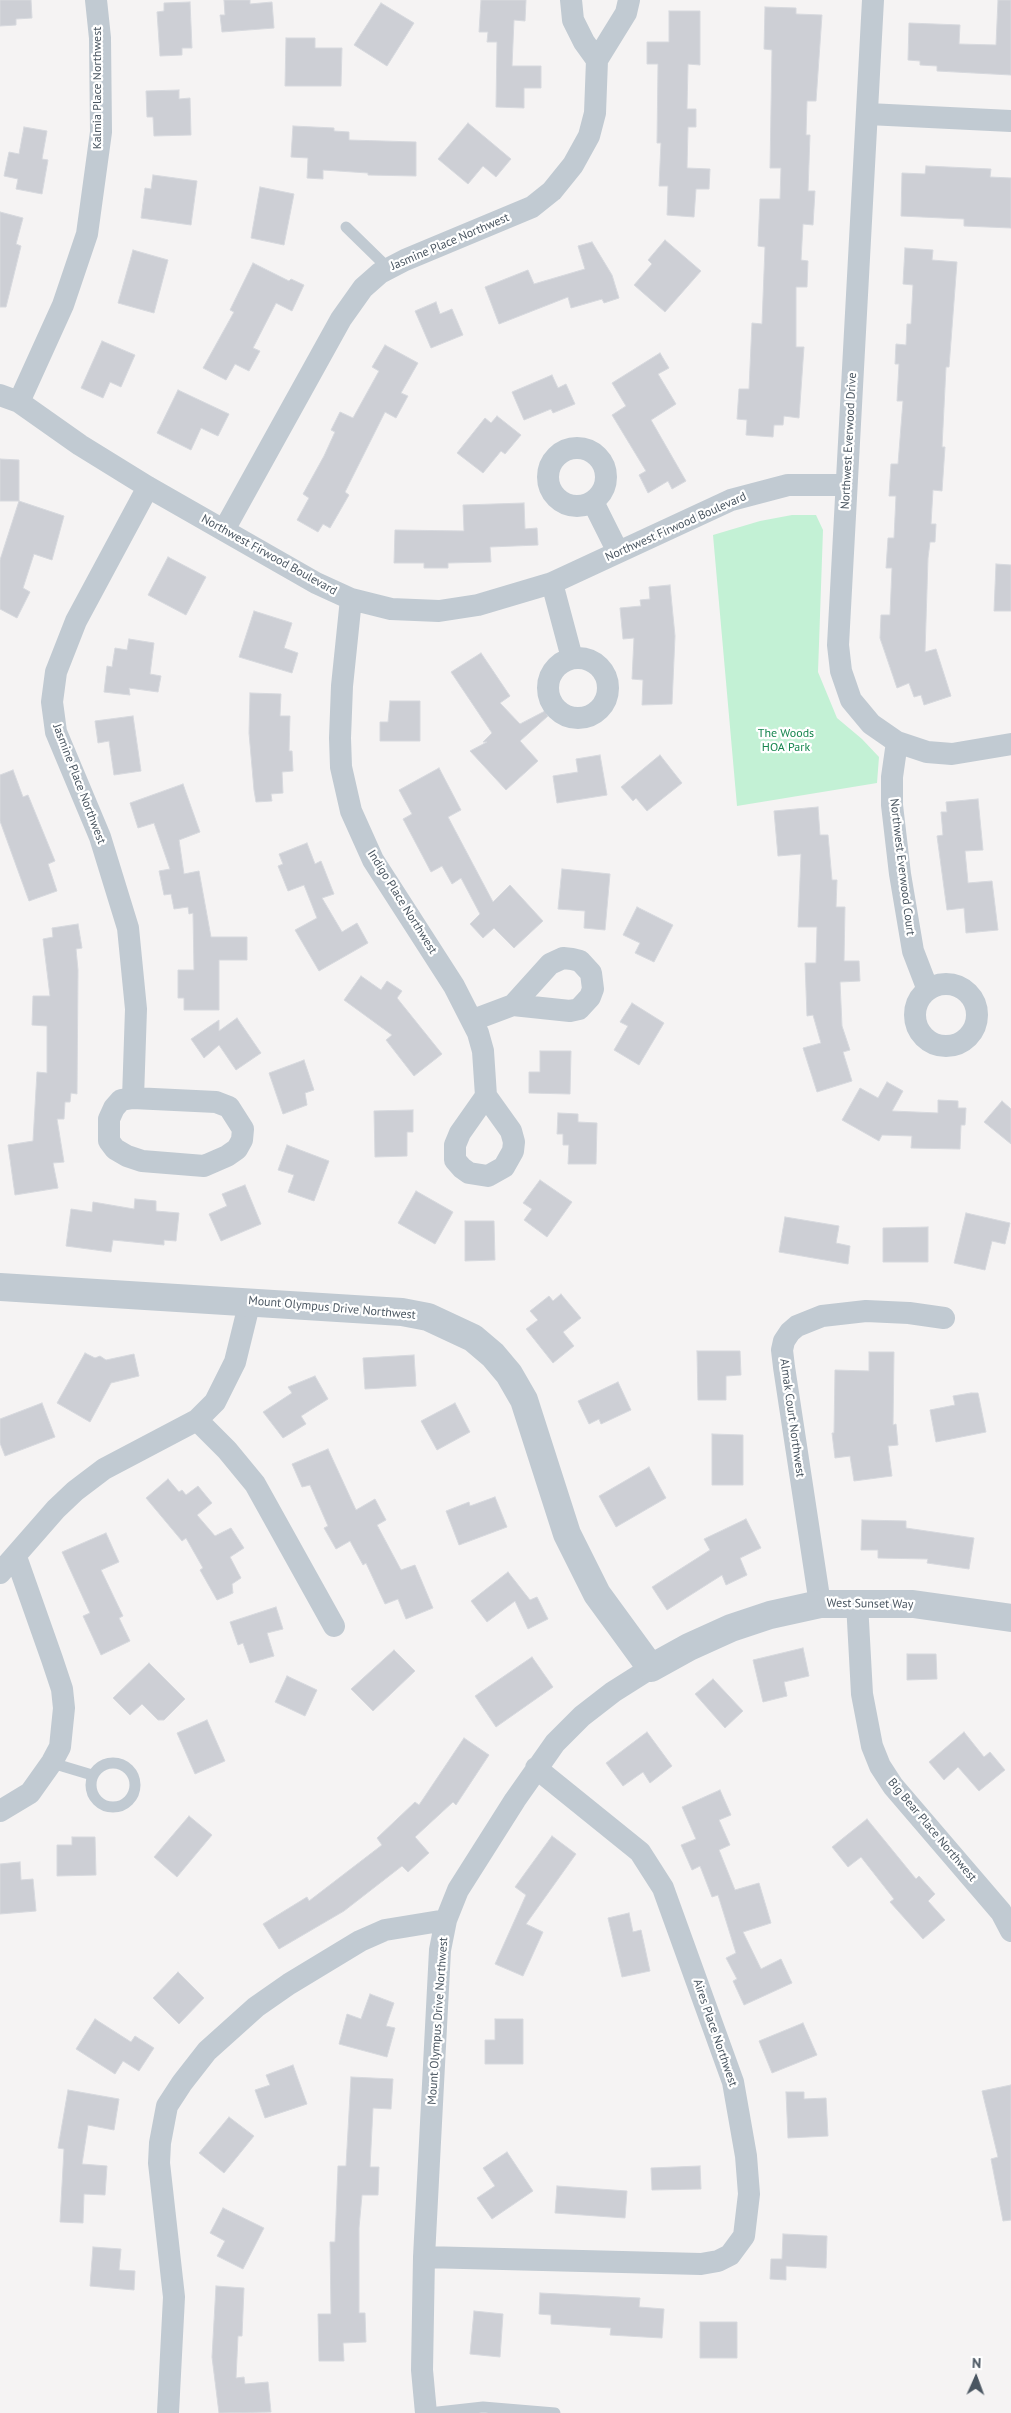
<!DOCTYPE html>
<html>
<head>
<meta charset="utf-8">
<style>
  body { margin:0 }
  #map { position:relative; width:1011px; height:2413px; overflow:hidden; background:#f5f3f3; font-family:"PT Sans",sans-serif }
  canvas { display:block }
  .north { position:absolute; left:951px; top:2353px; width:50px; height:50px; -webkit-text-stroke:4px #fff; paint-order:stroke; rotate:2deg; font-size:14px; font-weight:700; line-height:20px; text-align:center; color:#4a5661 }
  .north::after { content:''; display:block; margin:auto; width:18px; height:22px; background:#4a5661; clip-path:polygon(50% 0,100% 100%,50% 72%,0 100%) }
</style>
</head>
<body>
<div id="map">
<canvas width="1011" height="2413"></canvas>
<div class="north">N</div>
</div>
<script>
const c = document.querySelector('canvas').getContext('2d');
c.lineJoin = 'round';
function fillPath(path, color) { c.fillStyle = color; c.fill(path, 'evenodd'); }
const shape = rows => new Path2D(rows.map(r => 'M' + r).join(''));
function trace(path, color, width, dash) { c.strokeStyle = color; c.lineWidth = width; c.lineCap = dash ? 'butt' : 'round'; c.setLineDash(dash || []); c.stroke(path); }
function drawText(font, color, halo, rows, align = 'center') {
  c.font = font + ' "PT Sans",sans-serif'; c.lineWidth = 4.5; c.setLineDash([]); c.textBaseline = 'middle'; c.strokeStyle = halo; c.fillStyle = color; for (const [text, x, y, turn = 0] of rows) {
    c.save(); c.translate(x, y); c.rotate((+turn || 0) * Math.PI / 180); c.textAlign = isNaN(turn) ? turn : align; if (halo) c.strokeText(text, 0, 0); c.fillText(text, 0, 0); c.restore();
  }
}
const green = shape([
  [792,515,816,515,823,530,818,672,837,718,862,739,879,757,877,783,737,806,713,535,760,521]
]);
const building = shape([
  [0,0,31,0,32,18,16,19,16,25,0,26,0,0],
  [224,0,250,0,250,4,272,2,274,28,222,32,220,15,225,15,224,0],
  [481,0,526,0,525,21,514,20,512,66,541,66,541,88,524,88,524,108,496,107,497,42,487,42,488,32,479,32,481,0],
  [998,0,1011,0,1011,75,937,71,937,66,920,65,920,61,908,60,909,23,960,25,959,44,996,45,998,0],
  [190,2,192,48,182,48,182,55,160,56,157,12,164,11,164,3,190,2],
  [381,3,414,23,387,66,354,45,381,3],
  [765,7,796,8,796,14,822,15,816,101,807,101,806,135,810,135,808,191,815,191,813,225,803,224,801,260,808,261,807,287,796,287,796,347,804,347,799,418,784,416,783,425,774,425,773,437,746,435,747,420,737,419,739,389,749,389,752,323,762,324,765,247,758,246,760,199,780,199,781,168,770,168,772,50,764,49,765,7],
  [669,11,700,11,700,65,688,64,687,109,696,109,696,127,688,127,687,168,710,169,709,189,696,189,694,217,667,215,668,186,659,186,661,143,657,143,658,64,647,64,647,42,669,42,669,11],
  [286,38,315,38,315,48,342,48,341,86,285,86,286,38],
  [179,90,179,99,190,98,191,135,154,136,153,117,147,117,146,91,179,90],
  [468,123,511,159,496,177,483,166,468,184,438,159,468,123],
  [293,126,334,128,334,131,349,132,349,140,416,142,416,176,368,175,368,173,323,170,323,179,307,178,308,158,291,157,293,126],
  [24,127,47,131,42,159,48,160,42,194,16,189,18,179,4,176,9,152,19,154,24,127],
  [926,166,991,169,990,177,1011,178,1011,228,964,226,964,219,901,216,902,173,925,174,926,166],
  [153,175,197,181,191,225,141,218,145,188,151,189,153,175],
  [260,187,294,194,284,245,251,238,260,187],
  [0,212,23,218,16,244,21,246,6,307,0,307,0,212],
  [665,240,701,271,665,312,634,285,652,264,648,260,665,240],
  [592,242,612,275,619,298,604,303,602,299,571,308,568,297,499,324,485,287,528,270,534,284,585,269,578,246,592,242],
  [905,248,933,250,932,260,957,262,949,367,946,367,942,447,945,447,942,491,933,490,931,524,936,524,935,542,930,542,928,558,925,652,936,649,951,696,924,705,921,695,914,697,909,683,897,688,880,638,881,615,890,615,892,568,886,568,888,538,894,538,896,496,889,496,891,464,898,464,903,401,897,401,899,364,895,364,896,344,906,345,907,324,911,324,913,285,903,284,905,248],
  [133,250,168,260,154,313,118,303,133,250],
  [253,263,289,281,291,279,304,285,292,311,276,303,253,348,260,351,249,371,235,364,226,380,203,368,234,312,230,310,253,263],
  [436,302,440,314,452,309,463,335,431,348,415,311,436,302],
  [102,341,135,355,121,387,110,382,103,398,81,388,102,341],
  [385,345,418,363,401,393,408,396,396,418,385,412,345,492,349,495,330,528,323,524,318,532,297,520,309,498,303,494,324,456,335,432,331,430,340,412,353,418,379,371,372,367,385,345],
  [660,353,669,368,658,374,676,404,651,420,686,481,672,489,668,481,648,493,639,475,646,471,612,415,626,406,612,383,660,353],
  [552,375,558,388,566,384,575,404,553,413,551,409,524,420,512,392,552,375],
  [178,390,229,414,218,436,201,428,191,450,157,433,178,390],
  [497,416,521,435,505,454,501,451,483,473,457,453,485,418,491,423,497,416],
  [0,459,19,460,19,501,0,501,0,459],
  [19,501,64,516,52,560,34,554,23,588,30,592,17,618,0,609,0,560,19,501],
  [524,503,525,529,537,528,538,545,490,547,491,562,448,563,448,568,424,568,424,563,394,563,395,530,464,531,463,505,524,503],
  [168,557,206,577,186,615,148,595,168,557],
  [996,564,1011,565,1011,611,994,611,996,564],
  [670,585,675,636,672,704,642,705,643,680,632,679,634,638,623,639,620,608,641,606,640,600,650,599,649,587,670,585],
  [254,611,292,623,284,648,298,653,292,673,239,657,254,611],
  [129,639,154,643,150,674,161,676,158,692,129,688,130,695,104,692,107,666,112,667,115,648,127,650,129,639],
  [481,653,510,696,500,703,520,724,545,711,548,716,520,741,538,761,506,790,470,751,487,742,483,742,492,733,451,672,481,653],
  [250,693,281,694,280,716,290,716,289,751,292,751,293,771,282,772,283,793,271,794,272,801,256,802,254,790,249,733,250,693],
  [390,701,420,701,420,741,380,741,380,722,388,722,390,701],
  [133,716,141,771,114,775,109,741,98,743,95,721,133,716],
  [600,755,607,795,557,803,553,776,578,772,576,759,600,755],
  [660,755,682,783,647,811,636,798,633,801,621,787,660,755],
  [439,768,461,810,448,817,493,902,510,885,543,921,514,948,494,928,483,938,470,924,480,914,461,878,452,884,442,866,431,872,403,819,412,814,399,790,439,768],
  [13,770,23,797,28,795,55,861,48,864,57,891,29,901,0,821,0,775,13,770],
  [183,784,200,832,179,840,184,874,199,871,211,937,247,937,247,960,219,960,219,1010,184,1010,184,998,178,998,178,970,194,970,193,913,189,914,188,907,174,909,171,894,164,895,159,871,170,869,154,823,138,828,130,803,183,784],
  [978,799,983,850,965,851,968,883,992,881,998,930,966,933,964,908,947,910,937,836,943,835,941,812,947,812,946,802,978,799],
  [818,807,820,835,828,835,832,880,837,880,836,907,845,907,844,961,859,961,860,981,840,982,842,1026,850,1050,843,1052,852,1081,817,1092,803,1048,821,1043,813,1015,807,1016,805,963,816,963,817,927,798,927,801,854,778,856,774,811,818,807],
  [307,843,315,864,321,861,334,894,322,898,342,932,357,923,368,943,319,971,295,930,317,918,304,885,288,891,278,866,283,864,279,854,307,843],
  [562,869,610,874,605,930,584,928,585,911,558,909,562,869],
  [637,907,673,925,654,962,635,953,640,943,623,935,637,907],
  [78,924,82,948,76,949,78,970,77,1094,71,1093,70,1102,65,1102,64,1119,57,1119,64,1162,53,1163,58,1188,15,1195,8,1145,33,1141,37,1072,47,1073,47,1026,32,1025,33,996,50,996,43,939,53,937,52,928,78,924],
  [361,976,381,990,387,981,402,991,397,998,442,1054,414,1076,386,1040,392,1035,344,1000,361,976],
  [632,1003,664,1023,639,1065,614,1050,628,1026,620,1022,632,1003],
  [237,1018,261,1053,236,1070,219,1045,204,1058,191,1039,219,1020,219,1031,237,1018],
  [540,1051,571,1051,570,1094,529,1093,529,1072,540,1072,540,1051],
  [304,1060,314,1090,305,1093,307,1105,283,1114,269,1073,304,1060],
  [887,1082,903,1091,892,1111,938,1113,938,1100,958,1101,958,1108,966,1108,965,1125,961,1125,960,1149,911,1148,912,1136,882,1135,879,1141,842,1120,860,1088,878,1098,887,1082],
  [1002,1101,1011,1109,1011,1144,984,1122,1002,1101],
  [413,1110,413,1132,407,1132,407,1156,375,1157,374,1111,413,1110],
  [558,1113,578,1114,578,1122,597,1123,596,1164,568,1164,569,1145,563,1145,563,1134,557,1134,558,1113],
  [287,1145,329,1161,314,1201,288,1192,294,1175,278,1170,287,1145],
  [540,1180,572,1202,547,1237,524,1220,532,1209,523,1203,540,1180],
  [245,1185,261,1224,221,1241,209,1214,227,1206,222,1194,245,1185],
  [416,1191,453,1212,435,1244,398,1223,416,1191],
  [135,1199,156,1201,156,1211,179,1213,176,1241,164,1240,164,1245,113,1240,111,1252,66,1246,71,1209,92,1212,93,1202,134,1209,135,1199],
  [966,1213,1010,1223,1005,1244,992,1241,985,1270,954,1263,966,1213],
  [785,1217,839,1226,836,1243,850,1246,848,1264,779,1252,785,1217],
  [465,1221,494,1221,495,1260,465,1261,465,1221],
  [928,1227,928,1262,883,1262,883,1228,928,1227],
  [561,1294,581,1318,563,1332,574,1346,553,1363,526,1329,538,1320,530,1311,549,1296,553,1301,561,1294],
  [697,1351,740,1351,741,1375,726,1376,726,1400,698,1400,697,1351],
  [869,1352,894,1352,893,1425,896,1424,898,1445,888,1446,892,1476,854,1481,850,1456,835,1458,832,1433,834,1433,835,1370,869,1371,869,1352],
  [85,1353,95,1358,100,1356,106,1360,134,1354,139,1376,111,1383,90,1422,57,1403,85,1353],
  [414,1355,416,1386,365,1389,363,1358,414,1355],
  [315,1376,328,1399,301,1416,306,1424,283,1438,263,1412,292,1393,288,1387,315,1376],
  [618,1382,631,1410,601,1424,599,1419,589,1424,578,1401,618,1382],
  [971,1393,978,1393,986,1432,936,1442,930,1410,955,1405,953,1396,971,1393],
  [42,1403,55,1437,5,1456,0,1443,0,1419,42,1403],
  [455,1403,470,1432,437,1450,421,1421,455,1403],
  [712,1434,743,1435,743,1485,712,1485,712,1434],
  [328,1449,356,1510,375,1499,386,1520,377,1525,401,1570,415,1565,433,1608,406,1619,398,1599,385,1604,366,1563,363,1565,350,1541,336,1549,324,1528,328,1526,310,1485,302,1487,292,1464,328,1449],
  [649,1467,666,1498,616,1527,599,1496,649,1467],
  [168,1479,179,1492,182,1490,186,1495,198,1486,212,1503,197,1515,215,1536,231,1528,244,1548,230,1557,241,1578,232,1584,233,1593,227,1596,217,1600,200,1570,203,1568,186,1538,182,1541,146,1498,168,1479],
  [495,1497,507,1527,459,1545,446,1511,469,1502,470,1506,495,1497],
  [746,1519,761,1548,740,1558,747,1575,726,1585,722,1575,667,1610,652,1587,710,1550,704,1539,746,1519],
  [862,1520,906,1521,906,1528,974,1538,969,1569,927,1563,928,1559,878,1558,878,1550,861,1550,862,1520],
  [106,1533,119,1562,101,1570,123,1616,119,1618,130,1641,101,1655,83,1616,90,1613,62,1552,106,1533],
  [508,1572,530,1600,537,1597,548,1619,528,1629,515,1601,487,1622,471,1601,508,1572],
  [276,1607,283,1629,267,1633,274,1656,250,1663,243,1643,238,1645,230,1622,276,1607],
  [803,1648,809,1676,784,1682,787,1696,763,1702,753,1660,803,1648],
  [394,1650,415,1671,373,1711,351,1689,394,1650],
  [907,1654,936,1654,937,1679,907,1680,907,1654],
  [532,1657,553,1687,496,1727,475,1696,532,1657],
  [149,1663,185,1699,164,1720,158,1720,142,1704,130,1715,113,1698,149,1663],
  [287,1676,317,1690,305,1716,275,1702,287,1676],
  [713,1679,743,1711,725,1728,695,1694,713,1679],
  [207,1720,225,1761,195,1774,177,1733,207,1720],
  [647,1732,672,1766,650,1783,643,1772,623,1786,606,1763,647,1732],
  [964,1732,984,1757,990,1752,1005,1770,979,1791,958,1767,944,1780,929,1762,964,1732],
  [464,1738,489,1755,456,1805,453,1802,415,1837,429,1853,408,1872,402,1866,344,1911,279,1949,263,1924,307,1897,309,1901,382,1845,377,1838,415,1802,419,1805,464,1738],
  [720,1790,731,1815,719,1820,730,1845,719,1850,735,1890,759,1883,771,1923,743,1932,761,1969,781,1959,792,1983,744,2005,733,1981,737,1979,726,1958,736,1953,718,1895,712,1897,700,1866,692,1870,681,1845,696,1839,682,1807,720,1790],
  [189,1816,212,1835,177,1877,154,1857,189,1816],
  [867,1819,916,1879,919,1876,935,1894,928,1901,945,1920,923,1939,890,1902,894,1899,861,1857,848,1867,832,1847,867,1819],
  [552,1836,576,1854,526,1924,543,1932,523,1976,495,1964,526,1895,515,1887,552,1836],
  [72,1837,95,1837,96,1875,57,1876,57,1845,72,1845,72,1837],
  [20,1862,21,1880,33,1879,36,1911,0,1914,0,1864,20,1862],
  [629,1913,633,1932,641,1930,650,1971,622,1977,608,1918,629,1913],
  [178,1972,204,1998,179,2024,153,1998,178,1972],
  [370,1994,394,2003,386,2026,395,2028,387,2057,339,2044,347,2014,361,2019,370,1994],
  [95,2019,131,2042,135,2036,154,2048,139,2071,123,2061,115,2074,76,2049,95,2019],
  [495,2019,523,2019,523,2064,485,2064,485,2040,495,2040,495,2019],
  [803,2023,817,2055,772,2073,759,2041,803,2023],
  [293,2065,307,2104,265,2118,255,2090,270,2085,266,2075,293,2065],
  [351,2077,393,2079,391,2109,373,2108,370,2167,379,2167,378,2195,362,2195,359,2228,359,2313,365,2313,366,2342,343,2343,344,2361,319,2361,318,2314,331,2314,330,2242,335,2242,338,2166,346,2166,351,2077],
  [1011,2085,1011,2220,1003,2221,991,2159,998,2157,982,2091,1011,2085],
  [68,2090,119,2099,114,2130,88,2125,82,2164,107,2166,105,2195,84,2194,83,2223,60,2222,64,2149,58,2148,68,2090],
  [786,2092,804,2092,804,2099,826,2098,828,2136,788,2138,786,2092],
  [229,2117,254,2136,224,2173,199,2153,229,2117],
  [507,2152,533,2191,492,2219,477,2198,495,2186,483,2168,507,2152],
  [700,2166,701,2189,652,2190,651,2168,700,2166],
  [557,2186,627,2191,625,2218,555,2213,557,2186],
  [223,2208,264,2228,243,2269,217,2256,225,2241,210,2233,223,2208],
  [783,2234,827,2236,826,2268,786,2266,786,2280,770,2279,771,2259,782,2259,783,2234],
  [93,2247,121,2249,119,2270,135,2271,134,2290,90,2286,93,2247],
  [216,2286,244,2288,242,2336,238,2336,236,2378,244,2377,245,2384,268,2382,271,2412,219,2413,212,2357,216,2286],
  [540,2293,640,2298,639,2307,664,2309,662,2338,610,2335,611,2328,551,2324,551,2315,539,2314,540,2293],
  [474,2311,503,2314,500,2357,470,2354,474,2311],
  [700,2322,737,2322,737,2358,700,2358,700,2322]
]);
const service = shape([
  [346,227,388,268],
  '91 1785a22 22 0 1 1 44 0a22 22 0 1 1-44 0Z',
  [52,1763,92,1775],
  [429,2413,483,2407,555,2413]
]);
const minor = shape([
  [571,0,573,20,584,42,597,60],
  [873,0,838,645,841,671,851,700,871,724,897,742,927,752,952,754,1011,744],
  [868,114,1011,121],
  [0,395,19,402,80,445,148,487,316,583,351,599,391,609,439,611,478,605,552,583,731,500,788,485,846,485],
  [19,402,63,305,87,234,101,132,100,38,96,0],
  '548 477a29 29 0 1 1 58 0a29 29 0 1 1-58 0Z',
  [593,502,618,552],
  [224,530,341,319,363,288,380,273,405,260,532,207,552,191,573,165,589,136,595,113,597,60,626,13,629,0],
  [552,583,572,658],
  [351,599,342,686,340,738,341,767,351,811,373,860,454,986,478,1033,483,1051,486,1096,511,1131,514,1142,513,1151,504,1167,488,1176,469,1173,462,1168,455,1160,455,1145,460,1133,486,1096],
  '548 688a30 30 0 1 1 60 0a30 30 0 1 1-60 0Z',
  [897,742,892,777,892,805,900,874,913,951,928,990],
  '915 1015a31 31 0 1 1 62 0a31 31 0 1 1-62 0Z',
  [473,1020,513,1005,570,1011,579,1009,590,997,593,989,591,973,580,961,572,959,563,958,550,964,513,1005],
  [133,1098,136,1009,128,928,100,837,56,732,52,702,56,672,76,621,148,487],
  [133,1098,216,1102,229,1107,243,1129,242,1140,237,1149,227,1156,204,1166,142,1161,127,1156,115,1149,109,1141,109,1119,114,1108,121,1100,133,1098],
  [197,1420,227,1450,255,1484,334,1626],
  [0,1573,56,1509,75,1491,104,1469,197,1420,215,1402,235,1362,250,1301],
  [857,1603,862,1694,872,1746,880,1766,893,1786,1001,1912,1011,1931],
  [820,1604,784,1367,782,1350,784,1341,790,1332,797,1326,822,1316,866,1311,909,1313,944,1318],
  [0,1811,30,1793,52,1762,60,1747,64,1708,62,1689,52,1659,16,1557],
  [424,2257,701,2264,718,2261,730,2255,744,2236,749,2194,746,2156,733,2082,663,1888,640,1852,536,1768],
  [168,2413,174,2297,159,2163,160,2143,167,2106,182,2083,207,2051,256,2007,289,1984,360,1941,385,1930,446,1920],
  [426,2413,422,2370,424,2257,440,1950,446,1920,458,1890,515,1800,555,1743,582,1716,613,1692,651,1668]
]);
const tertiary = shape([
  [0,1287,402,1312,428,1317,473,1338,493,1355,509,1374,524,1400,567,1534,597,1594,651,1668,689,1647,731,1628,770,1615,820,1604,913,1604,1011,1618]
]);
const streetNames = [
  ["Kalmia Place Northwest",98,88,-90],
  ["Jasmine Place Northwest",450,242,-23],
  ["Northwest Everwood Drive",849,441,-87],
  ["Northwest Firwood Boulevard",676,527,-24],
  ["Northwest Firwood Boulevard",269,555,29],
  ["Jasmine Place Northwest",79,784,69],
  ["Northwest Everwood Court",902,867,83],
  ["Indigo Place Northwest",402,902,58],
  ["Mount Olympus Drive Northwest",332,1308,5],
  ["Almak Court Northwest",792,1418,82],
  ["West Sunset Way",870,1604,1],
  ["Big Bear Place Northwest",932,1830,50],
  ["Mount Olympus Drive Northwest",438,2021,-86],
  ["Aires Place Northwest",715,2033,71]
];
const parkNames = [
  ["The Woods",786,734],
  ["HOA Park",786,748]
];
fillPath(green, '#c3f1d5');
fillPath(building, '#cdcfd5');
trace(building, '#d7d9de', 1);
trace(service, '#c1cad2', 11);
trace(minor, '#c1cad2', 22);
trace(tertiary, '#c1cad2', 28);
drawText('12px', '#4a5661', '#fff', streetNames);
drawText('12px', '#17864f', '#fff', parkNames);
</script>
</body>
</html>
